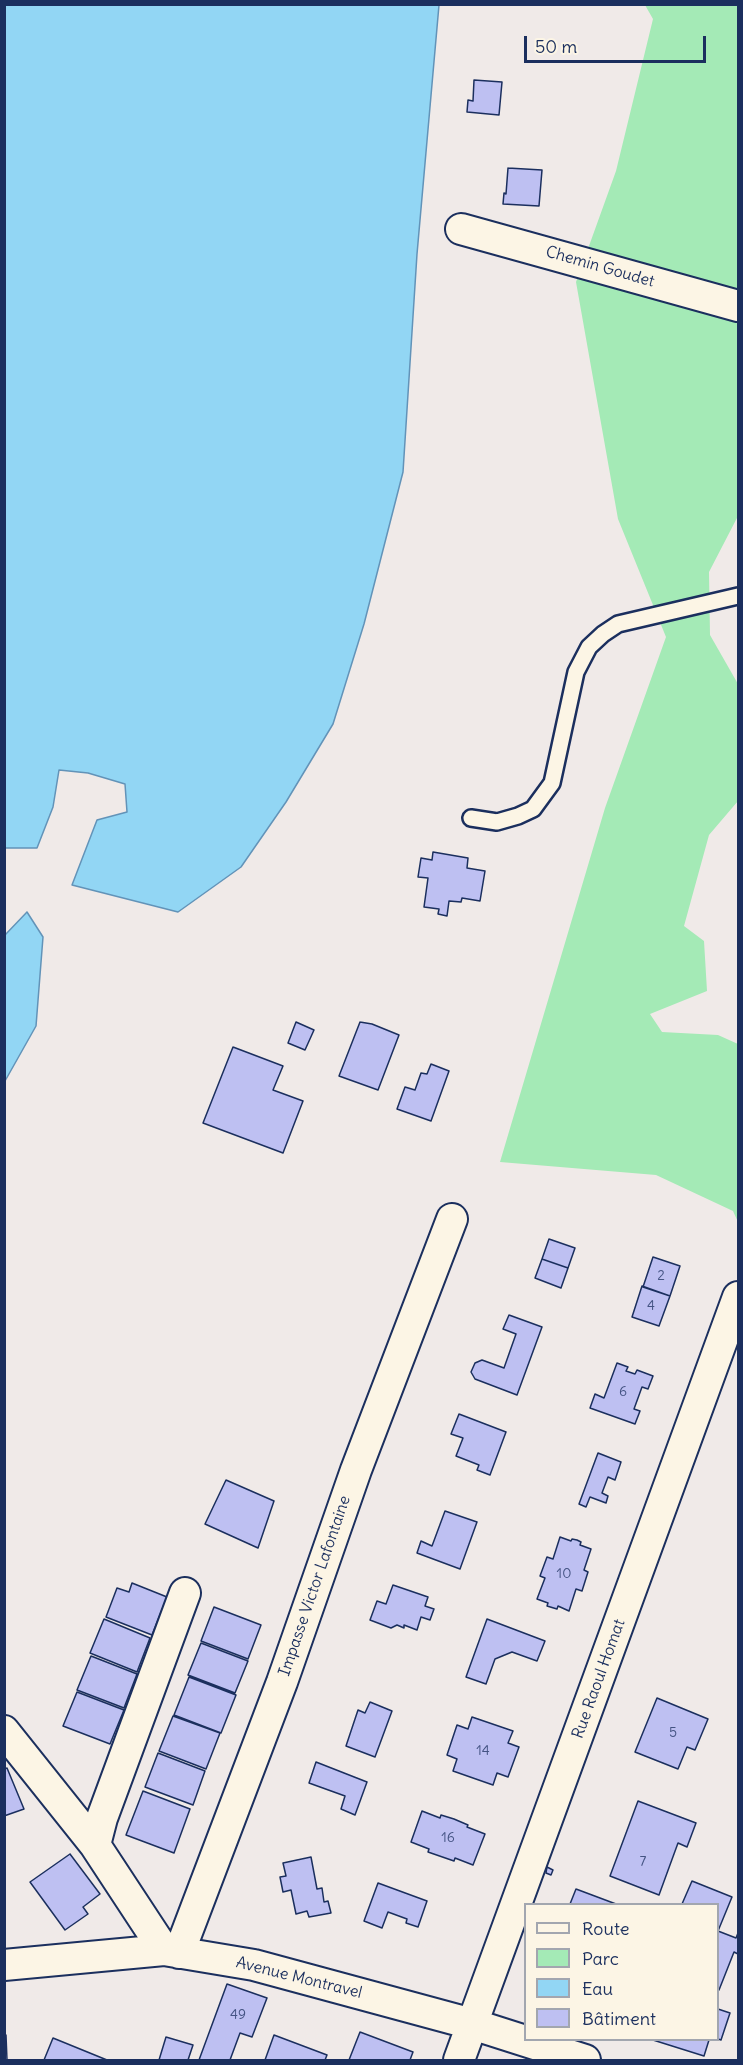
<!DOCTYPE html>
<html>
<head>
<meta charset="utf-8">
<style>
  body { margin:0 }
  #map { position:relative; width:743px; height:2065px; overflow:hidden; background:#f0eae8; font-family:Delius,sans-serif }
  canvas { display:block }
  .frame { position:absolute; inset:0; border:6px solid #1b2f5e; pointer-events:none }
  .legend { position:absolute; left:524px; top:1903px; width:195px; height:138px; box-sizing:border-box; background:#fcf5e5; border:2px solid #a2a6af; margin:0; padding:8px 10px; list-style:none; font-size:18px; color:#1b2f5e }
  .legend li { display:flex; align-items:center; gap:12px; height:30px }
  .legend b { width:30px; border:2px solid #a2a6af }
  .scale { position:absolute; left:524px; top:36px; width:182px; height:27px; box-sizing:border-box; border:3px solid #1b2f5e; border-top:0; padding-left:8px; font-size:18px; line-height:21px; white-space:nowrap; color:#1b2f5e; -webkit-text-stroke:4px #fcf5e5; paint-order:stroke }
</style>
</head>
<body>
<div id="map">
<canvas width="743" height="2065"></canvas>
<div class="frame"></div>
<ul class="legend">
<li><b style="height:8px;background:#fcf5e5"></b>Route</li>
<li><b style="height:16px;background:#a4eab6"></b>Parc</li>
<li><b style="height:16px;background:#92d6f4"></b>Eau</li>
<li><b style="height:16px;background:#bec0f2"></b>Bâtiment</li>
</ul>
<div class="scale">50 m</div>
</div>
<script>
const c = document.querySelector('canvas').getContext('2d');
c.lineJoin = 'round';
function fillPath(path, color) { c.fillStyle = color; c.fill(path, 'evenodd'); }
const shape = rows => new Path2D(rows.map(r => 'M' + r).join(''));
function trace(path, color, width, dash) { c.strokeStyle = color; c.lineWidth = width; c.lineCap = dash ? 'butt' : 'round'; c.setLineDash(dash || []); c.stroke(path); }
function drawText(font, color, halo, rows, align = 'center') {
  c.font = font + ' Delius,sans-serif'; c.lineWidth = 4.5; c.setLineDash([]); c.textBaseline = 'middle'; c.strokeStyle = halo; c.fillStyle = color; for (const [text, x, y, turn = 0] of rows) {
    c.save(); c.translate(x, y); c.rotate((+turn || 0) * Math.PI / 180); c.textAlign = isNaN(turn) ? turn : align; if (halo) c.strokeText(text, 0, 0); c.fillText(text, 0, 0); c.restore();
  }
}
const green = shape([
  [645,5,738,5,738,516,709,572,710,635,738,684,738,801,709,835,684,926,704,941,707,991,650,1014,662,1032,718,1035,738,1044,738,1222,733,1211,656,1175,500,1162,605,808,666,637,618,519,576,282,616,171,653,19]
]);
const water = shape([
  [5,4,439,5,417,254,403,472,364,624,333,724,286,802,241,867,178,912,72,885,97,820,127,812,125,784,88,773,59,770,53,807,37,848,5,848,5,4],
  [27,912,43,937,36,1026,5,1081,5,935,27,912]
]);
const building = shape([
  [474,80,502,82,499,115,467,112,468,100,473,101,474,80],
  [508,168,542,170,539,206,503,204,504,193,506,194,508,168],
  [433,852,468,858,467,868,485,871,480,901,462,898,461,902,449,901,447,916,438,914,439,909,424,907,428,878,418,877,421,858,432,860,433,852],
  [296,1022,314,1030,305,1050,288,1043,296,1022],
  [360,1022,372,1024,399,1035,378,1090,339,1076,360,1022],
  [233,1047,283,1066,273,1090,303,1101,283,1153,203,1123,233,1047],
  [431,1064,449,1071,431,1121,397,1109,405,1087,415,1090,421,1073,427,1074,431,1064],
  [549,1239,575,1248,568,1268,542,1259,549,1239],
  [653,1257,680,1266,670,1296,643,1287,653,1257],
  [542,1259,568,1268,561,1288,535,1278,542,1259],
  [642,1286,670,1296,659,1326,632,1317,642,1286],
  [509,1315,542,1327,517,1395,475,1379,471,1372,475,1363,482,1360,504,1368,516,1334,503,1329,509,1315],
  [617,1363,628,1367,626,1371,635,1374,637,1370,653,1376,648,1389,642,1387,634,1409,640,1411,635,1424,590,1408,595,1394,604,1398,617,1363],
  [459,1414,506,1432,490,1475,477,1470,479,1465,456,1456,463,1438,451,1434,459,1414],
  [598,1453,621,1462,615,1480,608,1477,602,1493,608,1496,606,1503,590,1497,586,1507,579,1504,598,1453],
  [226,1480,274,1501,258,1548,205,1524,226,1480],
  [445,1511,477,1522,460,1569,417,1553,421,1541,432,1546,445,1511],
  [560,1537,571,1541,572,1539,577,1540,581,1542,580,1545,591,1549,584,1570,588,1572,582,1591,576,1589,569,1611,558,1606,557,1609,547,1606,548,1603,537,1599,545,1578,540,1576,547,1557,553,1559,560,1537],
  [132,1583,167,1597,152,1635,106,1617,117,1588,129,1592,132,1583],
  [393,1585,428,1597,425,1606,434,1609,430,1620,421,1617,417,1630,404,1625,404,1628,397,1625,391,1628,370,1620,377,1601,386,1604,393,1585],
  [214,1607,261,1625,248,1659,201,1641,214,1607],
  [104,1619,150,1638,137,1672,90,1653,104,1619],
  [487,1619,545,1641,537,1661,512,1652,495,1659,486,1684,466,1677,487,1619],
  [201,1643,248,1661,235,1693,188,1675,201,1643],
  [91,1656,137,1674,124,1708,77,1690,91,1656],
  [189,1677,236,1695,221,1733,174,1715,189,1677],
  [77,1692,124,1710,110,1744,63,1726,77,1692],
  [657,1698,708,1719,695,1750,687,1747,678,1769,635,1752,657,1698],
  [370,1702,392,1711,375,1757,346,1746,358,1710,365,1713,370,1702],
  [173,1716,220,1733,206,1769,159,1751,173,1716],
  [472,1717,513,1731,508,1743,519,1747,508,1777,497,1773,493,1785,453,1771,457,1759,447,1755,457,1725,468,1729,472,1717],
  [158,1753,205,1771,193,1805,145,1787,158,1753],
  [316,1762,367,1782,355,1815,341,1809,345,1796,309,1783,316,1762],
  [7,1768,24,1809,4,1816,4,1769,7,1768],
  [143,1791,190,1809,174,1853,126,1835,143,1791],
  [638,1801,696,1823,687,1847,678,1843,659,1895,610,1876,638,1801],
  [422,1811,440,1818,441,1815,454,1819,468,1825,467,1827,485,1834,473,1865,455,1858,454,1861,428,1852,429,1849,411,1842,422,1811],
  [70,1854,100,1894,83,1907,88,1914,65,1930,30,1882,70,1854],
  [311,1857,317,1889,322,1888,324,1902,328,1901,331,1913,309,1917,307,1911,296,1914,291,1890,283,1892,280,1877,286,1876,283,1863,311,1857],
  [547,1867,553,1870,551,1875,546,1873,547,1867],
  [692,1881,732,1897,718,1931,736,1938,738,1933,738,1954,734,1952,719,1990,718,1989,718,1904,682,1904,692,1881],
  [378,1883,427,1901,418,1927,406,1923,407,1919,388,1912,382,1928,364,1921,378,1883],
  [576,1889,616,1904,570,1904,576,1889],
  [227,1984,267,1998,252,2037,240,2033,230,2060,199,2060,227,1984],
  [718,2009,730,2013,721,2040,718,2039,718,2009],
  [360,2032,413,2052,410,2060,349,2060,360,2032],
  [4,2035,6,2035,7,2060,4,2060,4,2035],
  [274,2035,327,2055,325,2060,265,2060,274,2035],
  [166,2037,193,2045,188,2060,159,2060,166,2037],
  [53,2038,107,2060,44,2060,53,2038],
  [653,2040,709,2040,704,2056,653,2040]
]);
const lane = shape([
  [471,818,497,822,518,816,533,809,552,783,576,672,589,647,603,634,618,624,738,596]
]);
const street = shape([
  [461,229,738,306],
  [4,1731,95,1845],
  [164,1950,95,1845,102,1818,185,1593],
  [179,1953,282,1682,356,1470,452,1219],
  [4,1965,164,1950,254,1965,472,2024,585,2060],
  [459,2060,738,1297]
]);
const numberNames = [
  ["2",661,1276],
  ["4",651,1306],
  ["6",623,1392],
  ["10",564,1574],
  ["5",673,1733],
  ["14",483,1751],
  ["16",448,1838],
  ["7",643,1862],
  ["49",238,2015]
];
const streetNames = [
  ["Chemin Goudet",600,267,16],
  ["Impasse Victor Lafontaine",315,1586,-71],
  ["Rue Raoul Homat",599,1679,-70],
  ["Avenue Montravel",299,1978,14]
];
fillPath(green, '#a4eab6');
fillPath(water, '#92d6f4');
trace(water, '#6293b8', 1.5);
fillPath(building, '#bec0f2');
trace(building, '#1b2f5e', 1.5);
trace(lane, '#1b2f5e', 20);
trace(street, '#1b2f5e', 34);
trace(lane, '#fcf5e5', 15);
trace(street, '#fcf5e5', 30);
drawText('14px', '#445383', null, numberNames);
drawText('16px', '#1b2f5e', '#fcf5e5', streetNames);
</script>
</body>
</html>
